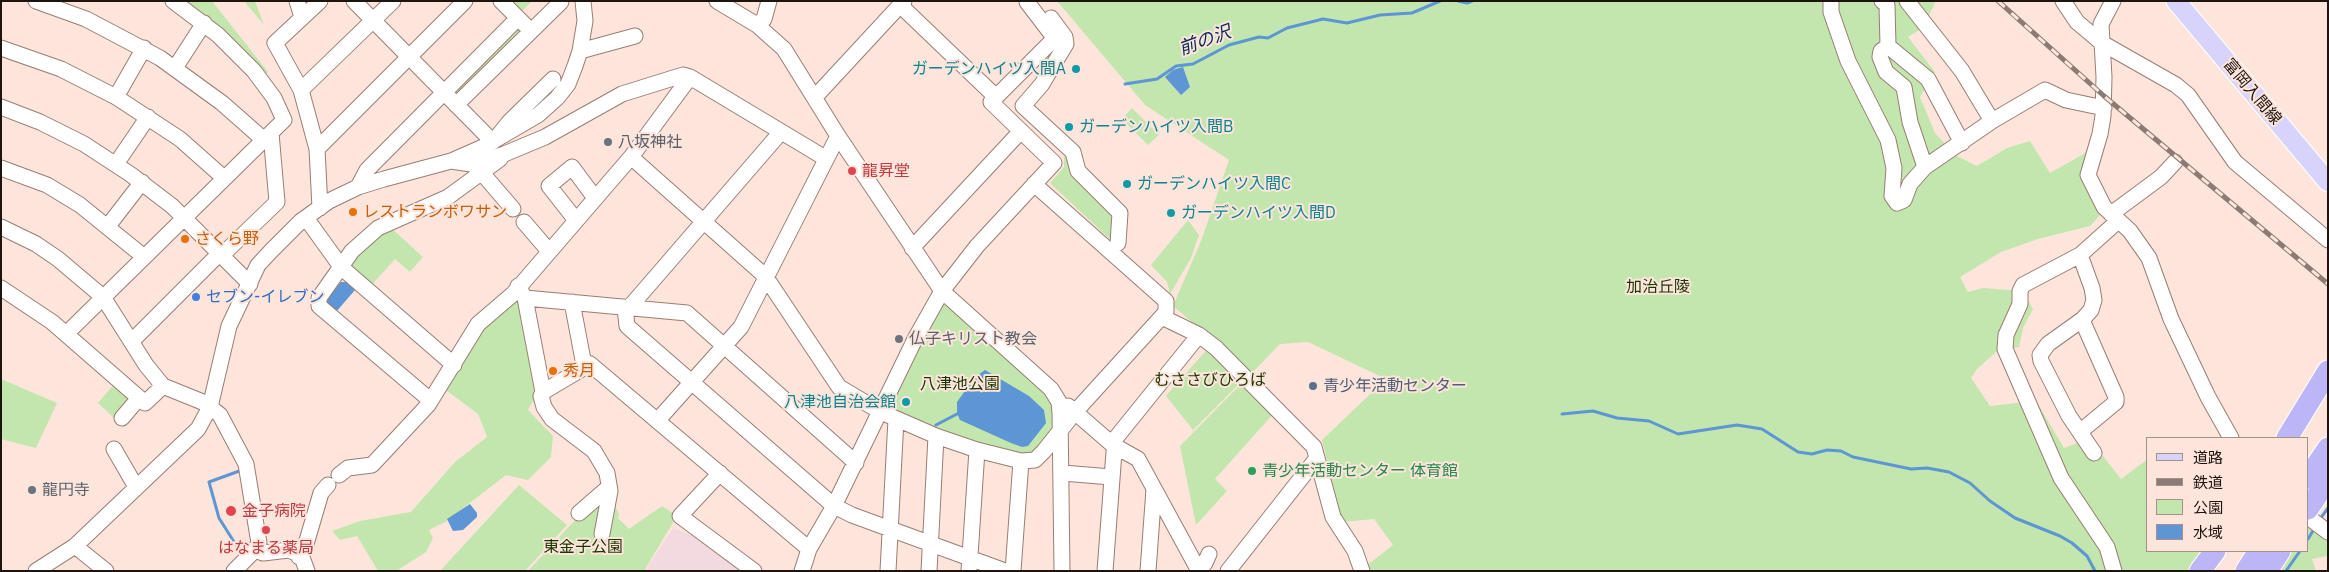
<!DOCTYPE html>
<html>
<head>
<meta charset="utf-8">
<style>
  body { margin:0 }
  #map { position:relative; width:2329px; height:572px; overflow:hidden; background:#fee5dc; font-family:"IBM Plex Sans","Noto Sans JP",sans-serif }
  canvas { display:block }
  .frame { position:absolute; inset:0; border:2px solid #1d130f; pointer-events:none }
  .legend { position:absolute; left:2146px; top:437px; width:162px; height:115px; box-sizing:border-box; background:#fee5dc; border:1px solid #a4918a; margin:0; padding:6px 9px; list-style:none; font-size:15px; color:#1d130f }
  .legend li { display:flex; align-items:center; gap:10px; height:25px }
  .legend b { width:25px; border:1px solid #a4918a }
</style>
</head>
<body>
<div id="map">
<canvas width="2329" height="572"></canvas>
<div class="frame"></div>
<ul class="legend">
<li><b style="height:6px;background:#d7d3fa"></b>道路</li>
<li><b style="height:6px;background:#8c7b74"></b>鉄道</li>
<li><b style="height:14px;background:#c2e6ad"></b>公園</li>
<li><b style="height:14px;background:#5d95d5"></b>水域</li>
</ul>
</div>
<script>
const c = document.querySelector('canvas').getContext('2d');
c.lineJoin = 'round';
function fillPath(path, color) { c.fillStyle = color; c.fill(path, 'evenodd'); }
const shape = rows => new Path2D(rows.map(r => 'M' + r).join(''));
function trace(path, color, width, dash) { c.strokeStyle = color; c.lineWidth = width; c.lineCap = dash ? 'butt' : 'round'; c.setLineDash(dash || []); c.stroke(path); }
function drawText(font, color, halo, rows, align = 'center') {
  c.font = font + ' "IBM Plex Sans","Noto Sans JP",sans-serif'; c.lineWidth = 4; c.setLineDash([]); c.textBaseline = 'middle'; c.strokeStyle = halo; c.fillStyle = color; for (const [text, x, y, turn = 0] of rows) {
    c.save(); c.translate(x, y); c.rotate((+turn || 0) * Math.PI / 180); c.textAlign = isNaN(turn) ? turn : align; if (halo) c.strokeText(text, 0, 0); c.fillText(text, 0, 0); c.restore();
  }
}
const education = shape([
  [673,528,713,543,749,571,645,571]
]);
const green = shape([
  [180,1,212,1,268,72,262,78],
  [244,1,255,1,264,25],
  [509,1,532,1,521,12],
  [1057,1,1934,1,1935,3,1923,28,1908,37,1935,72,1920,97,1935,133,1957,156,1977,166,2007,148,2030,141,2050,173,2087,152,2086,172,2103,212,2090,226,2038,239,2001,252,1960,277,1968,292,1983,288,2023,291,2033,309,2023,328,2019,347,1996,352,1977,369,1971,378,1990,406,2036,401,2064,448,2080,442,2099,451,2121,479,2148,459,2148,551,2204,551,2187,571,1370,571,1366,566,1393,545,1374,519,1342,522,1322,440,1386,379,1308,342,1280,344,1252,373,1173,306,1201,241,1229,160,1145,105],
  [518,26,524,29,461,95,456,95,454,92],
  [1132,108,1159,135,1148,145,1122,119],
  [1067,153,1120,213,1115,244,1050,183,1064,167,1064,157],
  [1188,220,1199,235,1191,258,1170,294,1167,282,1151,265],
  [390,227,423,257,410,272,395,259,369,288,350,272,349,263],
  [513,299,520,301,537,394,528,410,553,436,551,457,528,480,506,475,445,522,429,530,433,538,426,552,396,571,378,571,357,536,340,540,332,531,360,521,411,512,455,462,487,437,478,414,443,388,483,325],
  [949,303,1046,391,1053,403,1055,433,1032,456,958,442,889,408,937,307],
  [1209,347,1242,381,1193,430,1166,396],
  [1,379,57,403,36,448,1,439],
  [1243,382,1274,413,1215,479,1227,491,1196,525,1180,446],
  [115,383,133,399,115,419,98,403],
  [519,485,567,525,525,571,440,571],
  [602,497,614,504,619,514,618,518,629,529,662,506,677,516,644,571,528,571,587,507],
  [2308,527,2328,539,2328,556,2312,559,2316,571,2233,571,2242,560,2266,551,2308,551]
]);
const water = shape([
  [1183,67,1190,87,1181,95,1165,77,1173,70],
  [341,282,347,282,355,290,336,312,327,304,327,299],
  [985,370,1029,396,1044,410,1046,423,1028,446,1022,447,1011,443,960,420,957,413,957,402,975,377],
  [470,504,477,513,477,517,463,530,453,531,447,519]
]);
const stream = shape([
  [1458,1,1467,3,1472,1],
  [1125,84,1157,79,1176,66,1193,64,1229,45,1259,37,1268,38,1287,28,1323,19,1347,23,1380,15,1412,13,1440,1],
  [1562,414,1593,411,1617,418,1649,421,1678,434,1737,425,1762,429,1798,452,1812,454,1827,450,1841,451,1853,457,1911,469,1927,468,1949,472,1970,483,1990,501,2015,518,2060,536,2072,543,2087,556,2095,571],
  [936,425,957,414],
  [2320,519,2328,508],
  [2308,539,2314,529],
  [241,553,219,518,209,482,242,470],
  [2286,571,2300,551]
]);
const minor = shape([
  [36,1,86,19,160,58,222,103,264,140],
  [297,1,302,17],
  [354,1,493,142,510,121,553,79],
  [501,1,525,25],
  [717,1,757,25,784,49,838,136,942,291,1051,389,1059,402,1060,413,1062,571],
  [1831,1,1831,12,1848,61,1888,140,1894,168,1892,196,1897,203,1904,200,1910,184,1925,167],
  [1882,1,1887,5,1888,46,1881,51,1880,57,1886,72,1904,87,1910,122,1925,167,1992,121,2045,90,2066,100,2104,108],
  [1907,1,1962,71,1992,121],
  [2063,1,2077,22,2102,43,2176,85,2188,95,2235,162,2328,240],
  [2113,1,2101,24,2104,77,2103,116,2100,134,2088,175,2104,207,2130,231,2149,258,2171,319,2208,397,2231,438],
  [900,5,996,97],
  [1051,18,1065,37,1066,44,1042,84,1023,106,1073,152,1078,171,1120,213,1118,243],
  [757,25,764,19,769,1],
  [1888,46,1928,79,1962,143],
  [1,48,61,69,116,97,180,139,224,178],
  [580,51,635,36],
  [175,68,204,23],
  [301,90,393,1],
  [116,97,144,48],
  [815,97,904,1],
  [456,105,561,2],
  [1,107,40,122,84,144,130,174,172,206,250,284],
  [317,149,465,1],
  [631,157,765,276,839,387,881,412,936,436,977,450,1021,461,1035,460,1044,451,1075,412,1166,312,1166,301,1034,184],
  [451,161,471,164,502,155,545,137,622,94,683,75,690,77,825,158],
  [116,164,148,117],
  [1,168,47,185,80,205,143,256],
  [482,173,513,209],
  [358,187,367,170,518,18],
  [320,208,317,149,301,90,275,43,320,1],
  [2111,214,2161,177,2175,162],
  [306,218,342,268,454,365],
  [575,219,549,186,572,167,595,198],
  [524,222,548,250],
  [108,226,142,182],
  [1,227,36,244,58,259,103,297,146,365,163,386,205,403,220,415,246,464,259,543,255,550,234,571],
  [912,248,1021,131],
  [2080,255,2092,288,2094,300,2091,310,2083,319,2048,344,2040,355,2041,361,2069,416,2094,453],
  [221,256,277,202,271,133],
  [518,286,525,298,687,313,856,463],
  [1,288,52,322,145,403,163,386],
  [525,298,543,392,541,396,544,407,552,419,594,451,607,473,610,491,602,534],
  [572,302,583,360],
  [625,308,627,326,834,506,852,515,1005,571],
  [628,309,781,132],
  [1162,317,1199,335,1216,348,1314,447,1333,517,1355,551,1362,571],
  [66,334,284,120,274,98,254,71,218,35,173,1],
  [132,341,219,254],
  [543,392,590,364,809,549],
  [430,400,319,306,319,298,352,251,378,228,448,197,500,159],
  [1068,406,1113,445,1138,459,1199,571],
  [122,418,139,398],
  [657,421,741,327,838,136],
  [2081,431,2116,402,2116,397,2082,320],
  [114,449,136,487],
  [720,473,680,516,754,571],
  [1063,473,1111,477],
  [339,475,348,468,372,465,428,405,478,324,513,294,631,157,690,77],
  [579,513,609,487],
  [2308,517,2328,532],
  [75,546,106,571],
  [255,550,263,553,289,550,296,553,303,560,307,571],
  [299,557,306,544,321,493,328,485],
  [36,571,75,546,198,429,210,407,229,326,258,265,271,251,301,221,329,201,358,187,384,179,451,161,483,147,538,115,557,98,568,84,575,66,580,51,585,21,583,1],
  [802,571,809,549,834,506,915,339,942,291,977,246,1054,163,991,102,1052,41,1053,36,1027,2],
  [888,571,896,419],
  [929,571,936,436],
  [969,571,977,450],
  [1013,571,1021,461],
  [1105,571,1115,439,1199,335],
  [1148,571,1154,489],
  [1199,571,1205,563,1209,554],
  [1228,571,1317,458],
  [2114,571,2107,547,2061,478,2005,349,2006,335,2020,304,2020,291,2023,285,2080,255,2118,221]
]);
const major = shape([
  [2176,1,2328,182]
]);
const highway = shape([
  [2287,438,2328,371],
  [2308,478,2328,448],
  [2308,509,2328,479],
  [2200,571,2215,551],
  [2246,571,2259,551],
  [2267,571,2280,551]
]);
const rail = shape([
  [1998,1,2104,96,2328,284]
]);
const markers = [
  [1076,69,5,"#0f9aa8"],
  [1069,127,5,"#0f9aa8"],
  [608,142,5,"#6b7280"],
  [852,171,5,"#e0444e"],
  [1127,184,5,"#0f9aa8"],
  [353,212,5,"#e8710a"],
  [1171,213,5,"#0f9aa8"],
  [185,239,5,"#e8710a"],
  [196,297,5,"#3f7fe0"],
  [899,339,5,"#6b7280"],
  [553,371,5,"#e8710a"],
  [1313,386,5,"#5c6f8a"],
  [906,402,5,"#0f9aa8"],
  [1252,471,5,"#2e9e5b"],
  [32,490,5,"#6b7280"],
  [231,511,6,"#e0444e"],
  [266,530,5,"#e0444e"]
];
const cultureNames = [
  ["ガーデンハイツ入間A",1066,69,"right"],
  ["ガーデンハイツ入間B",1079,127],
  ["ガーデンハイツ入間C",1137,184],
  ["ガーデンハイツ入間D",1181,213],
  ["八津池自治会館",896,402,"right"]
];
const streetNames = [
  ["富岡入間線",2252,92,50]
];
const worshipNames = [
  ["八坂神社",618,142],
  ["仏子キリスト教会",909,339],
  ["龍円寺",42,490]
];
const healthNames = [
  ["龍昇堂",862,171],
  ["金子病院",242,511],
  ["はなまる薬局",266,548,"center"]
];
const foodNames = [
  ["レストランボワサン",363,212],
  ["さくら野",195,239],
  ["秀月",563,371]
];
const parkNames = [
  ["加治丘陵",1658,287],
  ["むささびひろば",1210,380],
  ["八津池公園",960,384],
  ["東金子公園",583,547]
];
const shopNames = [
  ["セブン-イレブン",206,297]
];
const serviceNames = [
  ["青少年活動センター",1323,386]
];
const leisureNames = [
  ["青少年活動センター 体育館",1262,471]
];
const waterNames = [
  ["前の沢",1205,41,-20]
];
fillPath(education, '#f3d9e0');
fillPath(green, '#c2e6ad');
fillPath(water, '#5d95d5');
trace(stream, '#5d95d5', 3);
trace(minor, '#997d73', 17);
trace(major, '#fff', 21);
trace(highway, '#fff', 23);
trace(minor, '#fff', 15);
trace(major, '#d7d3fa', 19);
trace(highway, '#bdb6f6', 21);
trace(rail, '#8c7b74', 5);
trace(rail, '#fee5dc', 3, [9]);
for (const [x, y, r, color] of markers) { const dot = new Path2D(); dot.arc(x, y, r, 0, 2 * Math.PI); c.fillStyle = color; c.fill(dot); trace(dot, '#fee5dc', 2); }
drawText('16px', '#0d838f', '#fee5dc', cultureNames, 'left');
drawText('16px', '#1d130f', '#fee5dc', streetNames);
drawText('16px', '#5b616d', '#fee5dc', worshipNames, 'left');
drawText('16px', '#be3a42', '#fee5dc', healthNames, 'left');
drawText('16px', '#c56008', '#fee5dc', foodNames, 'left');
drawText('16px', '#193500', '#fee5dc', parkNames);
drawText('16px', '#366cbe', '#fee5dc', shopNames, 'left');
drawText('16px', '#4e5e75', '#fee5dc', serviceNames, 'left');
drawText('16px', '#27864d', '#fee5dc', leisureNames, 'left');
drawText('italic 18px', '#022a53', '#fee5dc', waterNames);
</script>
</body>
</html>
